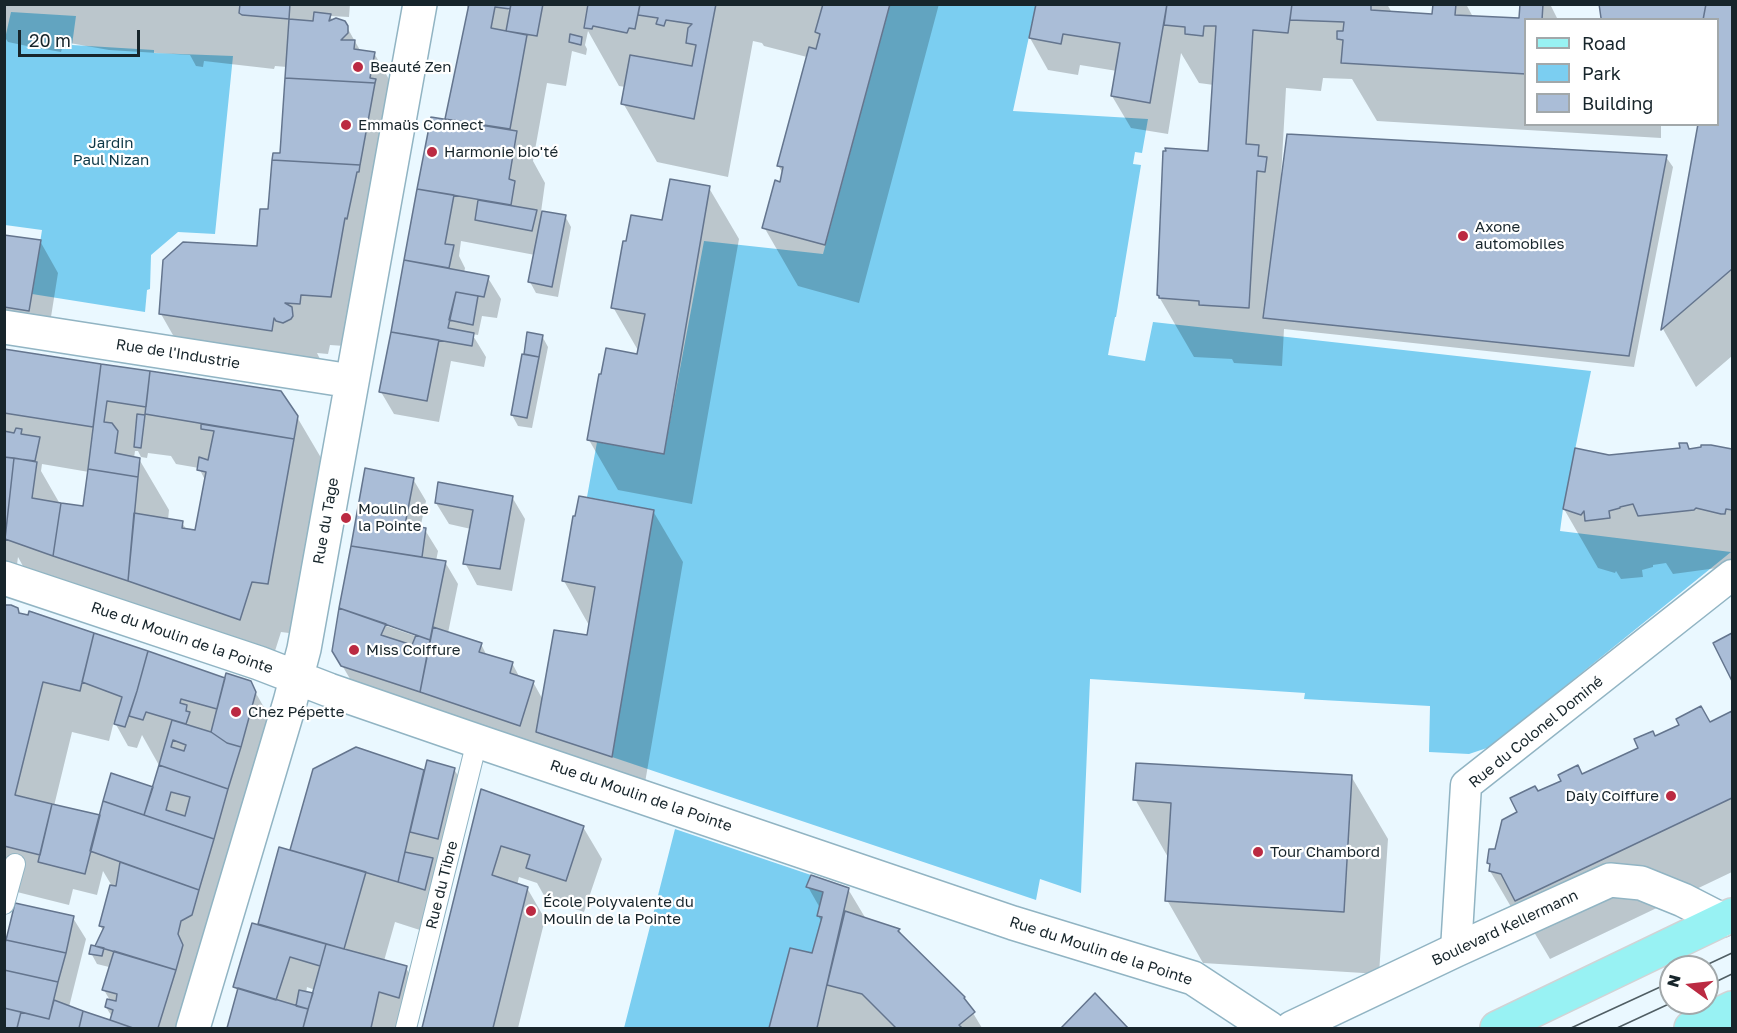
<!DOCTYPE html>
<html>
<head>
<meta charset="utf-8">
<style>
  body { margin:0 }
  #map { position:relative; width:1737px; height:1033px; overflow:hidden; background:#eaf8ff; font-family:"Golos Text",sans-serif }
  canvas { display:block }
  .frame { position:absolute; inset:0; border:6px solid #17252b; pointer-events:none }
  .legend { position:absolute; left:1524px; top:18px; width:195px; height:108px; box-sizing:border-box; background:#fff; border:2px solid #a2a8aa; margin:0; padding:8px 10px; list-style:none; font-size:18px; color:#17252b }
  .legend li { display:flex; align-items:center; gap:12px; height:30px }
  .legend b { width:30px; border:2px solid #a2a8aa }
  .north { position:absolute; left:1659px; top:955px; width:60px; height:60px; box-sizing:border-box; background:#fff; border:2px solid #a2a8aa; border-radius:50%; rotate:285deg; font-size:16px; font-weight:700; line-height:24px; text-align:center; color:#17252b }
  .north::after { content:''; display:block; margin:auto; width:21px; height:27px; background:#bb2a42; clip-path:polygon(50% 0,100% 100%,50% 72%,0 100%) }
  .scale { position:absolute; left:18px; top:30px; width:122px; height:27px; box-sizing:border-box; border:3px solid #17252b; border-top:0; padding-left:8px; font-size:18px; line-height:21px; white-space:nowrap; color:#17252b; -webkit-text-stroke:4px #fff; paint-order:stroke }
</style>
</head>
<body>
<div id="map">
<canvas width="1737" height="1033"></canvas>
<div class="frame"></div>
<ul class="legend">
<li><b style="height:8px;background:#98f2f3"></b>Road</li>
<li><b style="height:16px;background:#7bcef1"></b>Park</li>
<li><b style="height:16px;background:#aabdd7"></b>Building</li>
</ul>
<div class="north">N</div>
<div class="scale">20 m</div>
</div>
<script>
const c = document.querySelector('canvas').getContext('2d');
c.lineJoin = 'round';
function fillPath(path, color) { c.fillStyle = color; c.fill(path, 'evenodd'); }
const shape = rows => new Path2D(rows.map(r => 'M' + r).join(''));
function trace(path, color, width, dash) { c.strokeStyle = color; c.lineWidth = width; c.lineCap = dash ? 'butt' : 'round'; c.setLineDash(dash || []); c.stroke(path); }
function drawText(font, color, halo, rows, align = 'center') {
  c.font = font + ' "Golos Text",sans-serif'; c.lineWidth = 4.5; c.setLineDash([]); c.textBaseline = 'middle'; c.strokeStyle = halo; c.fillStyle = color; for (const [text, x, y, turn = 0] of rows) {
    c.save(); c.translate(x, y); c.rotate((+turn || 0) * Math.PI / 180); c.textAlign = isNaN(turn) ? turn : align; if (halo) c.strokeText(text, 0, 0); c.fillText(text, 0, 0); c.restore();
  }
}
const green = shape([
  [1036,4,1013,111,1148,119,1142,153,1135,152,1133,164,1141,165,1116,317,1115,317,1108,355,1145,361,1153,322,1591,371,1563,509,1560,531,1731,552,1490,747,1469,754,1429,752,1430,706,1304,699,1305,693,1090,679,1081,893,1040,879,1036,900,612,757,654,510,587,497,597,442,664,454,704,241,823,254,890,5],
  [11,12,76,16,72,45,154,50,154,53,233,56,215,234,178,232,151,255,150,289,147,290,145,312,32,294,42,230,5,225,4,43],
  [675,829,811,875,806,887,823,892,817,916,822,917,812,953,790,948,769,1028,624,1028]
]);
const shadow = shape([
  [4,4,350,4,349,17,330,16,333,21,344,22,361,52,374,53,403,104,359,347,330,345,328,354,317,353,322,363,190,365,161,314,259,247,269,211,281,155,287,67,275,66,274,69,204,61,203,67,196,66,190,55,109,50,64,42,61,52,27,46,8,42,4,36],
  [466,4,509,4,508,10,511,11,512,4,939,4,859,303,798,286,764,227,781,183,783,174,778,165,807,57,764,46,762,43,753,41,728,177,657,162,623,103,626,87,619,86,588,31,585,45,587,49,586,55,572,51,566,86,547,83,533,161,545,183,541,212,565,216,571,227,558,297,536,293,530,282,535,255,461,241,459,256,465,268,464,273,488,278,501,299,497,318,482,316,478,335,472,334,486,357,484,367,451,361,439,422,394,414,381,392,432,119,449,121,447,119,469,11],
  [1037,4,1387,4,1392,13,1433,15,1434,4,1466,4,1473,17,1520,20,1522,4,1550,4,1558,20,1526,20,1526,124,1661,124,1661,138,1377,121,1352,79,1323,78,1321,91,1286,88,1281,177,1666,157,1673,167,1634,367,1284,329,1282,366,1234,363,1232,359,1194,357,1158,295,1210,152,1214,85,1199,83,1181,53,1168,134,1131,128,1112,96,1117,71,1080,65,1078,75,1048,70,1030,38],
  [1603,4,1732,4,1732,356,1696,387,1663,329,1700,124,1718,124,1718,20],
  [709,188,739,239,692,504,618,490,589,440,639,356,639,352,613,307,663,221],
  [4,236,40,241,58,273,47,342,4,335],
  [529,334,542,336,548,347,532,428,518,426,512,415],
  [4,351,280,392,297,417,327,468,297,634,281,632,269,670,36,590,18,557,16,572,4,568],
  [135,451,138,451,141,457,147,458,148,453,171,456,176,464,199,468,206,482,196,532,187,530,182,523,168,520,169,510,139,459,134,458],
  [42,464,89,472,85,508,60,504,41,471],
  [1711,446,1732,451,1732,566,1673,574,1666,563,1653,565,1653,567,1642,570,1643,577,1621,579,1616,571,1615,573,1598,568,1564,509,1609,457,1689,450],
  [366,470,413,479,426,501,420,529,425,530,438,551,436,561,445,562,458,584,448,633,481,644,487,656,512,663,520,678,533,682,543,700,588,637,590,627,564,581,653,511,683,562,641,806,372,716,333,650],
  [354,612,437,640,436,643,354,615],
  [512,497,525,519,512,591,477,585,465,563,471,529,449,524,436,503],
  [4,608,19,614,226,680,250,683,273,723,257,839,234,831,225,862,242,891,192,1028,4,1028,4,954,73,918,86,939,69,1007,113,1023,112,1017,106,1007,111,1002,104,990,109,967,97,964,91,953,100,949,104,931,100,926,112,886,103,871,97,895,73,889,69,905,9,890,4,907],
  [114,721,128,746,137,748,142,735,160,767,154,789,112,775,100,818,54,806,72,732,109,741],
  [1732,635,1732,677,1715,643],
  [1732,713,1732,872,1550,959,1534,932,1524,929,1490,871,1491,867,1489,863,1519,813,1538,793,1582,775,1640,749,1655,738,1709,723],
  [454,769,467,791,426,932,395,922,384,961,406,968,424,999,417,1028,397,1022,396,1028,228,1028,239,993,235,987,261,927,259,924,291,851,314,770,423,771,425,774],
  [307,987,315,990,314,995,306,993],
  [1351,776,1388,839,1379,974,1203,963,1167,900,1169,859,1135,799],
  [482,791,583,827,602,859,584,912,546,899,537,883,519,877,517,885,527,888,545,919,518,1028,424,1028],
  [808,887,848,889,866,919,899,930,905,940,964,998,982,1028,770,1028,791,949,813,955,822,922,818,916,820,908],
  [1095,996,1126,1028,1062,1028]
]);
const building = shape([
  [240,4,290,4,289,19,242,15,239,13,240,4],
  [469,4,511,4,510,9,495,7,491,28,527,35,510,129,445,119,469,4],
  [511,4,543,4,537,36,506,31,511,4],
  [588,4,640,4,635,29,629,28,627,33,593,26,592,29,584,28,588,4],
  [640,4,716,4,694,119,621,104,630,55,692,66,696,45,686,43,688,28,692,24,666,20,664,26,656,24,658,18,638,15,640,4],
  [823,4,890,4,825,245,762,228,775,180,780,182,783,167,777,166,809,47,816,49,820,34,815,32,823,4],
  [1036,4,1167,4,1150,103,1111,96,1120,43,1063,34,1061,44,1029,38,1036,4],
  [1167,4,1292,4,1288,33,1253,30,1246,144,1259,145,1258,156,1267,157,1265,172,1257,171,1249,308,1199,305,1199,301,1159,298,1159,296,1157,295,1163,151,1166,151,1165,148,1208,151,1216,26,1204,26,1203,36,1185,34,1185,27,1164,25,1167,4],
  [1292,4,1374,4,1371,5,1371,10,1432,14,1433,4,1456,4,1455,15,1519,18,1520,4,1543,4,1542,20,1526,20,1526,74,1341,63,1343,40,1337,39,1337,31,1343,31,1344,22,1290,20,1292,4],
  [1599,4,1706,4,1703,20,1603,20,1601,18,1599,4],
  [1706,4,1732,4,1732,269,1661,330,1698,124,1718,124,1718,20,1703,20,1706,4],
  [314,12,331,14,329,21,336,18,345,21,348,26,348,33,341,40,355,40,354,49,375,52,370,78,376,79,375,83,285,78,289,19,313,21,314,12],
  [570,34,582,37,581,45,569,42,570,34],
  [285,78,375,83,360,165,272,160,273,153,280,153,285,78],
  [431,117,517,131,509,179,515,181,511,205,417,189,431,117],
  [1287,134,1667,155,1629,356,1263,318,1287,134],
  [272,160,360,165,359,172,357,172,347,219,345,218,331,297,301,295,300,304,285,303,292,307,293,316,291,319,283,323,276,321,274,318,272,331,159,314,163,260,183,242,257,246,260,209,268,209,272,160],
  [670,179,710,186,664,454,587,440,599,374,601,374,606,348,637,354,645,314,611,308,623,241,626,241,631,215,662,220,670,179],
  [417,189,454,195,445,244,454,245,449,268,404,260,417,189],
  [478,200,537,210,532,231,475,220,478,200],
  [542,211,566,215,552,287,528,282,542,211],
  [4,235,41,240,29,311,4,307,4,235],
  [404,260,489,276,484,297,456,292,448,328,474,333,472,346,391,332,404,260],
  [456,292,478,296,473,325,449,320,456,292],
  [391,332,439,340,427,401,379,392,391,332],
  [527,332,543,335,539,357,524,354,527,332],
  [4,349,101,364,93,427,4,413,4,349],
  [522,354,539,357,527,418,511,415,522,354],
  [101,364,150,371,146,407,107,401,104,422,112,423,118,431,115,453,140,458,138,477,88,469,101,364],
  [150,371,281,391,298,416,294,439,145,414,150,371],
  [137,414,145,415,141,448,134,447,137,414],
  [201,424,294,439,268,584,252,582,240,620,128,581,134,513,183,521,182,528,195,530,206,472,197,470,199,457,208,460,214,431,201,429,201,424],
  [16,428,22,429,21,434,40,437,35,461,4,457,4,431,14,433,16,428],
  [1679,443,1687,443,1689,449,1701,447,1701,445,1711,445,1732,449,1732,510,1726,509,1725,514,1721,514,1696,508,1694,510,1638,516,1633,504,1620,507,1620,508,1609,511,1610,518,1585,521,1584,511,1581,515,1563,509,1575,448,1609,455,1680,448,1679,443],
  [4,457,14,458,4,548,4,457],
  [14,458,37,462,32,498,61,503,53,556,5,539,14,458],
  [365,468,414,478,405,525,426,528,422,557,351,546,365,468],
  [88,469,138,477,128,581,53,556,61,503,83,506,88,469],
  [438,482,513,496,500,569,463,564,473,510,435,503,438,482],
  [579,496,654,510,612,757,536,732,554,630,587,635,595,587,562,581,573,516,575,516,579,496],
  [351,546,446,561,430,640,339,608,351,546],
  [6,605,11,605,18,608,19,613,28,615,29,611,94,633,80,691,43,682,15,795,52,804,40,855,4,846,4,606,6,605],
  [339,608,386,624,381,635,412,645,416,635,430,640,420,692,341,666,332,651,339,608],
  [433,627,482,643,479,652,513,662,510,673,534,681,520,726,420,692,433,627],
  [94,633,148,651,137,691,125,727,114,724,122,697,82,682,94,633],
  [1732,633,1732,681,1713,643,1732,633],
  [148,651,225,678,217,709,181,699,180,703,187,705,186,711,190,712,186,724,146,712,143,720,129,716,137,691,148,651],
  [226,673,251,681,256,692,241,747,227,743,211,732,226,673],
  [1701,706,1710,722,1732,711,1732,798,1515,901,1501,874,1489,871,1490,864,1487,863,1489,849,1495,849,1502,820,1517,812,1510,798,1535,786,1538,791,1561,781,1558,775,1578,765,1582,774,1638,748,1634,739,1653,731,1655,736,1668,730,1679,725,1676,719,1701,706],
  [172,720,211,732,227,743,241,747,228,789,159,765,172,720],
  [173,740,186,745,184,751,171,747,173,740],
  [356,747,424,770,398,882,290,850,313,769,356,747],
  [427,760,455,768,438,839,410,832,427,760],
  [1136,763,1352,775,1344,912,1165,901,1171,803,1133,800,1136,763],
  [159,765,228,789,214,839,144,815,159,765],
  [171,792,190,797,185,816,166,810,171,792],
  [111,773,153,787,144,815,103,801,111,773],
  [481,789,584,826,566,881,526,868,530,855,501,846,492,875,528,887,493,1028,422,1028,481,789],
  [103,801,214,839,199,890,90,851,103,801],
  [52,804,100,815,85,874,38,862,52,804],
  [279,847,366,872,344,949,258,924,279,847],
  [405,852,433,858,425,890,398,882,405,852],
  [120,862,199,890,192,915,181,921,178,934,183,945,176,970,95,946,104,927,99,926,110,885,116,886,120,862],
  [811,875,849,888,817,1028,769,1028,790,948,812,953,822,917,817,916,823,892,806,887,811,875],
  [15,903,74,916,66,953,6,940,15,903],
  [845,911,900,929,898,931,965,997,964,998,975,1012,959,1025,962,1028,896,1028,862,994,827,985,845,911],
  [252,923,326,944,320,966,290,957,276,1000,233,987,252,923],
  [6,940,66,953,58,982,4,970,4,946,6,940],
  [326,944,407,966,399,998,379,992,371,1028,303,1028,326,944],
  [91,945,104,948,102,956,89,954,91,945],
  [114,951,176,970,158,1028,133,1028,110,1020,113,1010,105,1007,107,999,116,1001,117,994,102,990,114,951],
  [4,970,58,982,49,1019,4,1008,4,970],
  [238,988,308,1009,303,1028,227,1028,238,988],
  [299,990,313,993,308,1009,296,1006,299,990],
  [1095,993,1128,1028,1061,1028,1095,993],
  [54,1000,83,1011,79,1028,17,1028,21,1012,49,1019,54,1000],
  [4,1008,21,1012,17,1028,4,1028,4,1008],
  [83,1011,110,1020,133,1028,79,1028,83,1011]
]);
const service = shape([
  [4,904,15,864],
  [406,1028,477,741]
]);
const pedestrian = shape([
  [1456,950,1466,785,1732,575]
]);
const minor = shape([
  [4,327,351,381],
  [4,578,259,663,329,690,477,741,1013,923,1193,978,1269,1028],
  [193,1028,290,702,304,649,420,4],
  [1292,1028,1456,950,1610,880,1641,883,1683,900,1722,920]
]);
const primary = shape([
  [1497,1028,1732,915],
  [1691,1028,1732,1008]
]);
const tram = shape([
  [1702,967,1732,953],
  [1707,986,1732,974],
  [1571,1028,1671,982],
  [1617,1028,1671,1003]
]);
const markers = [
  [358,67,6,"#bb2a42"],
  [346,125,6,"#bb2a42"],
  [432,152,6,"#bb2a42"],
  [1463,236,6,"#bb2a42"],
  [346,518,6,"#bb2a42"],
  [354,650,6,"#bb2a42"],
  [236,712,6,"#bb2a42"],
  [1671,796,6,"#bb2a42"],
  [1258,852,6,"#bb2a42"],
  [531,911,6,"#bb2a42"]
];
const poiNames = [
  ["Beauté Zen",370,67],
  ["Emmaüs Connect",358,125],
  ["Harmonie bio'té",444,152],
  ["Axone",1475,227],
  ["automobiles",1475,244],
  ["Moulin de",358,509],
  ["la Pointe",358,526],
  ["Miss Coiffure",366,650],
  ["Chez Pépette",248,712],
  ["Daly Coiffure",1659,796,"right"],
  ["Tour Chambord",1270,852],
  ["École Polyvalente du",543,902],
  ["Moulin de la Pointe",543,919]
];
const parkNames = [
  ["Jardin",111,143],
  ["Paul Nizan",111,160]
];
const streetNames = [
  ["Rue de l'Industrie",178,354,9],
  ["Rue du Tage",326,521,-80],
  ["Rue du Moulin de la Pointe",182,638,19],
  ["Rue du Colonel Dominé",1536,732,-39],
  ["Rue du Moulin de la Pointe",641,796,19],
  ["Rue du Tibre",442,885,-76],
  ["Boulevard Kellermann",1505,928,-25],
  ["Rue du Moulin de la Pointe",1101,951,18]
];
fillPath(green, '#7bcef1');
fillPath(shadow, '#0003');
fillPath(building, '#aabdd7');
trace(building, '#64758e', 1.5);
trace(service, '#91b4c3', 22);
trace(pedestrian, '#91b4c3', 33);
trace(minor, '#91b4c3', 36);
trace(primary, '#d1d3d5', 36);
trace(service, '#fff', 20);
trace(pedestrian, '#fff', 30);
trace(minor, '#fff', 33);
trace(primary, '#98f2f3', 33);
trace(tram, '#505e64', 1.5);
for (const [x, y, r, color] of markers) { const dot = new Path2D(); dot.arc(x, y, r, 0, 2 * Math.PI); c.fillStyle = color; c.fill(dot); trace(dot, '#fff', 2); }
drawText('15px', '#17252b', '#fff', poiNames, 'left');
drawText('15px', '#0d3746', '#fff', parkNames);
drawText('15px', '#17252b', '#fff', streetNames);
</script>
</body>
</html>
